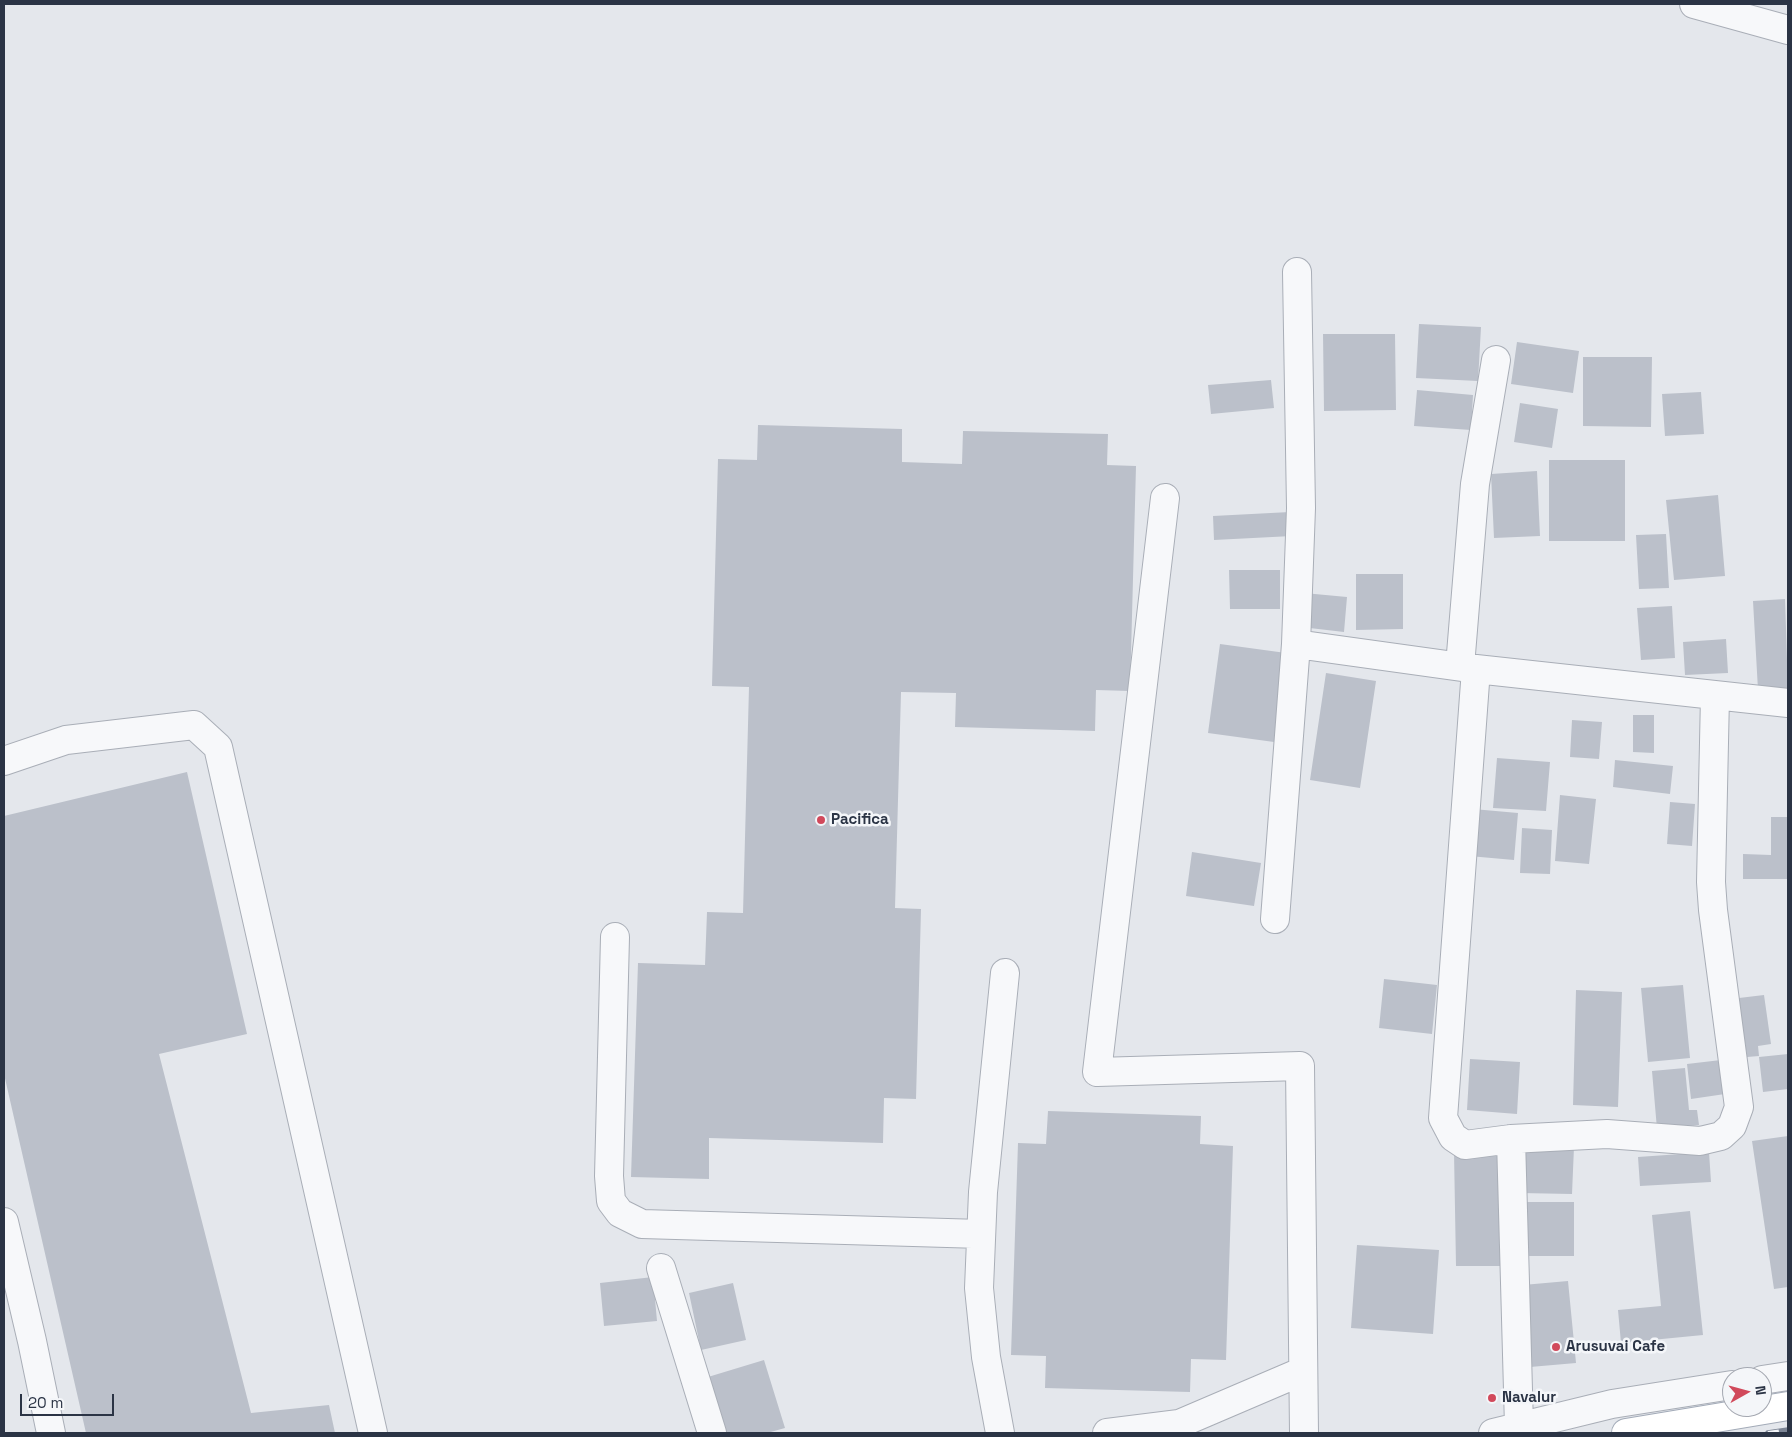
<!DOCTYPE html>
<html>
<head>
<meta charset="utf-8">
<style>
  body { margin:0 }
  #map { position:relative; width:1792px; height:1437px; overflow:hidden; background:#e4e7ec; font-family:"Space Grotesk",sans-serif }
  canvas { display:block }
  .frame { position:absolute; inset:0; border:5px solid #2b3445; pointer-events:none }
  .north { position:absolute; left:1722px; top:1367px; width:50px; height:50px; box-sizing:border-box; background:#f4f6f9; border:1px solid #a4a8b1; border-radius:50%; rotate:83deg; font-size:14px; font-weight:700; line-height:20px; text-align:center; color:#2b3445 }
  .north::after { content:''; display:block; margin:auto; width:18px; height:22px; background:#d1495b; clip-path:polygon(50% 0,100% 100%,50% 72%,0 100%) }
  .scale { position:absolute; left:20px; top:1394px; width:94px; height:22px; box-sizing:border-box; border:2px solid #2b3445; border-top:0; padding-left:6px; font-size:15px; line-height:18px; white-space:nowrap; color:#2b3445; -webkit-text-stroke:4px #f4f6f9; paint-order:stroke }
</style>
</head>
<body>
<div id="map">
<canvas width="1792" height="1437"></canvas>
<div class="frame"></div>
<div class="north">N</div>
<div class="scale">20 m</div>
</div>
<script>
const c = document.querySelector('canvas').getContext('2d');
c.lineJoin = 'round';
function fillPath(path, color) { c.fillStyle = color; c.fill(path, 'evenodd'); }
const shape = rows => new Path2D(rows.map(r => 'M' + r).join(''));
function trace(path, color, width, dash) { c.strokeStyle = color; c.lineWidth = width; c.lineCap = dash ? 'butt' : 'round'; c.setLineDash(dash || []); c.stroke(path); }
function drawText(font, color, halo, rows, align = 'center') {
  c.font = font + ' "Space Grotesk",sans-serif'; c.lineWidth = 5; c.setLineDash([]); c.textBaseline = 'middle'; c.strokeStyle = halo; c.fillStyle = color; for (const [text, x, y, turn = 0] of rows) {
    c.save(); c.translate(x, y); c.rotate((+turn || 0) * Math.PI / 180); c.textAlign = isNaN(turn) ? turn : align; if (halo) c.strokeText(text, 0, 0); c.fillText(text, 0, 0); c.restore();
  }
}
const building = shape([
  [1419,324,1481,327,1478,381,1416,378],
  [1323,334,1395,334,1396,410,1324,411],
  [1517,342,1579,351,1573,393,1511,384],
  [1583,357,1652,357,1651,427,1583,426],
  [1271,380,1274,408,1211,414,1208,385],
  [1417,390,1473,395,1471,430,1414,426],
  [1701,392,1704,434,1665,436,1662,394],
  [1520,403,1558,409,1552,448,1514,442],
  [758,425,902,429,902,462,962,464,963,431,1108,434,1107,465,1136,466,1130,691,1096,690,1095,731,955,727,956,693,901,692,895,908,921,909,916,1099,884,1098,883,1143,709,1138,709,1179,631,1177,638,963,705,965,707,912,743,913,749,687,712,686,718,459,757,460],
  [1549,460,1625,460,1625,541,1549,541],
  [1537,471,1540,536,1494,538,1491,474],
  [1718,495,1725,576,1674,580,1666,500],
  [1290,512,1292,536,1214,540,1213,516],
  [1666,534,1669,588,1639,589,1636,535],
  [1229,570,1280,570,1280,609,1230,609],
  [1356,574,1403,574,1403,629,1356,630],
  [1304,593,1347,597,1344,632,1301,627],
  [1785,599,1788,689,1758,690,1753,601],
  [1672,606,1675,658,1641,660,1637,608],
  [1726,639,1728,673,1685,675,1683,642],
  [1220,644,1286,653,1274,742,1208,733],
  [1326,673,1376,681,1360,788,1310,780],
  [1633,715,1654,715,1654,753,1633,752],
  [1572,720,1602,722,1599,759,1570,757],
  [1497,758,1550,762,1546,811,1493,808],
  [1615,760,1673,766,1670,794,1613,787],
  [187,772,247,1034,159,1054,251,1413,329,1405,335,1433,86,1433,4,1074,4,816],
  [1560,795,1596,799,1589,864,1555,861],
  [1670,802,1695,804,1692,846,1667,844],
  [1473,809,1518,813,1514,860,1469,856],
  [1771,817,1788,817,1788,879,1743,879,1743,854,1771,855],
  [1522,828,1552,830,1550,874,1520,873],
  [1192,852,1261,863,1254,906,1186,896],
  [1384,979,1437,985,1432,1034,1379,1028],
  [1683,985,1690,1058,1648,1062,1641,988],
  [1576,990,1622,992,1618,1107,1573,1105],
  [1764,995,1771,1044,1758,1046,1759,1056,1747,1057,1739,998],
  [1788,1054,1788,1089,1763,1092,1759,1057],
  [1470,1059,1520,1062,1517,1114,1467,1110],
  [1721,1060,1725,1094,1691,1099,1687,1064],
  [1685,1068,1689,1110,1697,1110,1699,1125,1657,1129,1652,1071],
  [1048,1111,1201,1116,1200,1144,1233,1146,1226,1360,1191,1359,1190,1392,1045,1388,1046,1356,1011,1355,1018,1143,1046,1144],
  [1788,1136,1788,1287,1774,1289,1752,1141],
  [1520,1146,1574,1147,1572,1194,1520,1193],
  [1454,1152,1503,1152,1504,1266,1456,1266],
  [1709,1152,1711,1182,1640,1186,1638,1157],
  [1519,1202,1574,1202,1574,1256,1519,1256],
  [1690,1211,1703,1335,1621,1343,1618,1310,1661,1306,1652,1215],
  [1357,1245,1439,1250,1433,1334,1351,1328],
  [653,1277,657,1321,604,1326,600,1283],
  [1568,1281,1576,1363,1530,1367,1523,1285],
  [733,1283,746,1340,701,1350,689,1293],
  [764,1360,785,1428,767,1433,725,1433,708,1377]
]);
const minor = shape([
  [1694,4,1788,30],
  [1165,498,1097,1072,1300,1066,1304,1433],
  [1296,644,1476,669,1788,703],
  [1460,666,1475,484,1496,360],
  [1476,669,1443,1118,1453,1137,1465,1145,1511,1139,1607,1134,1700,1141,1721,1136,1732,1126,1739,1107,1713,910,1711,882,1715,696],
  [4,761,66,740,194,725,218,747,373,1433],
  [1275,919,1296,644,1301,508,1297,272],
  [615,937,609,1176,611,1201,620,1213,642,1224,981,1234],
  [1511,1139,1519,1426],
  [4,1222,32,1341,51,1433],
  [661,1268,712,1433],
  [1762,1380,1788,1376],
  [1000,1433,986,1357,979,1288,983,1192,1005,973],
  [1107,1433,1179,1424,1303,1371],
  [1493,1433,1612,1404,1732,1385]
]);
const major = shape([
  [1626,1433,1788,1406]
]);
const rail = shape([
  [1768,1433,1788,1430]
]);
const markers = [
  [821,820,5,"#d1495b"],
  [1556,1347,5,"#d1495b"],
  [1492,1398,5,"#d1495b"]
];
const poiNames = [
  ["Pacifica",831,820],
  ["Arusuvai Cafe",1566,1347],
  ["Navalur",1502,1398]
];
fillPath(building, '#bbc0ca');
trace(minor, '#a9aeb7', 30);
trace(major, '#a3abb8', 30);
trace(minor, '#f7f8fa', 28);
trace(major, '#fff', 28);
trace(rail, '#7d8696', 5.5);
trace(rail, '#f4f6f9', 4, [11]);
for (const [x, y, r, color] of markers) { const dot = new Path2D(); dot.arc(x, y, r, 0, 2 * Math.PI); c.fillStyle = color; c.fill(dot); trace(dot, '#f4f6f9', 2); }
drawText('bold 15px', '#2b3445', '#f4f6f9', poiNames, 'left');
</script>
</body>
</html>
